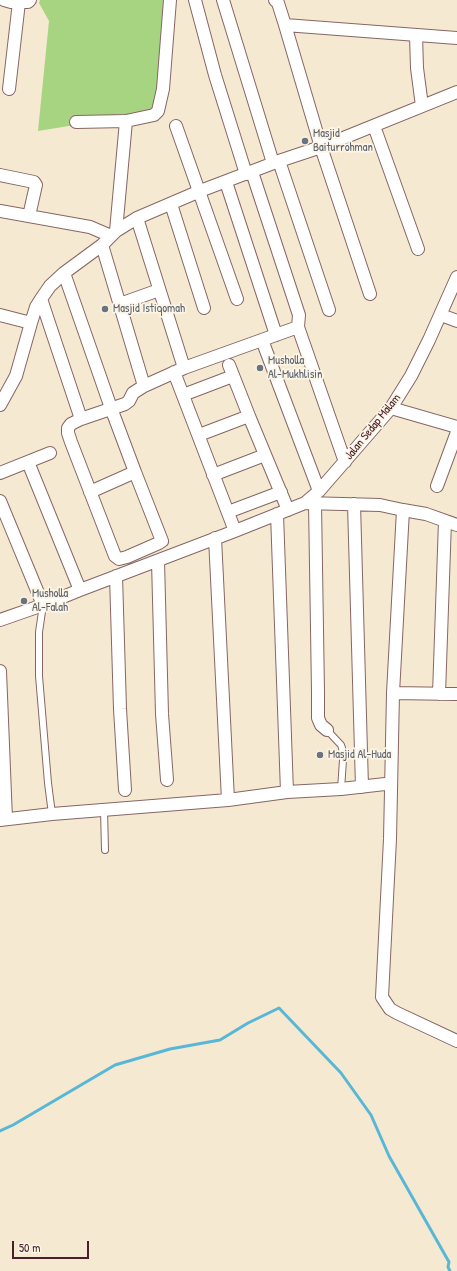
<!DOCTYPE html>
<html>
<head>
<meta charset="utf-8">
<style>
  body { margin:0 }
  #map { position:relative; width:457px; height:1271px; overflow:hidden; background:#f5ead1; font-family:"Patrick Hand",sans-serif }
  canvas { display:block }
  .scale { position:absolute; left:12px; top:1241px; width:77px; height:18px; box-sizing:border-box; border:2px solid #4a1f2b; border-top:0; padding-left:5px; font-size:12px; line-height:14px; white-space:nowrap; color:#4a1f2b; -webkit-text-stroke:3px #fcf5e5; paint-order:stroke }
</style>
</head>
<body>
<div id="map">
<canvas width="457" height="1271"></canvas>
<div class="scale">50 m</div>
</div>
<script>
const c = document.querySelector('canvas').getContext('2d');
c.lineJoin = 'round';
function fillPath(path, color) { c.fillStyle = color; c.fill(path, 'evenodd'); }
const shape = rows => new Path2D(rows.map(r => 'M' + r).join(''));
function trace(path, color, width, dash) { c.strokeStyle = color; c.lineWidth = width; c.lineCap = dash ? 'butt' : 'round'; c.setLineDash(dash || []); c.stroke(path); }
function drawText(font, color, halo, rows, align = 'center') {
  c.font = font + ' "Patrick Hand",sans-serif'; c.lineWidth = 3.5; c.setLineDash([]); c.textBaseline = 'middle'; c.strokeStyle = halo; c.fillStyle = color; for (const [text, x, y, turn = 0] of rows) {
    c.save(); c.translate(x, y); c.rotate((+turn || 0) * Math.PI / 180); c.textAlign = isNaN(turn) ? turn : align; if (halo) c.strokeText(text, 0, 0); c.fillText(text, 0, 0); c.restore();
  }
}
const green = shape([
  [40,0,163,0,161,111,38,131,49,21,39,3]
]);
const stream = shape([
  [0,1131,13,1125,115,1065,170,1049,220,1040,248,1023,279,1008,341,1073,371,1115,389,1156,449,1262,448,1267,450,1271]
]);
const service = shape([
  [43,605,39,632,39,676,48,783,52,814],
  [327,730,341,745,342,748,343,760,341,789],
  [104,810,105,850]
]);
const minor = shape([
  [4,0,11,2,28,2,30,0],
  [195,0,215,75,246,174],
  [223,0,273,163],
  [275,0,278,3,285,25],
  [416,35,417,68,422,106],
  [9,89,19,2],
  [76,122,126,121,154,115,158,111,163,89,170,0],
  [176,126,237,299],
  [374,126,418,249],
  [279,161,329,310],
  [0,175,34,182,36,185,29,216],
  [226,182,276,335],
  [171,204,204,308],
  [0,211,90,227,111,236],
  [137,218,184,368,298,327,299,315,252,172],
  [116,231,126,121],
  [102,245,144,386,184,368],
  [64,273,111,408,135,472,90,492],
  [370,294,321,147,285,25,457,38],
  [41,299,81,419],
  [120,304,159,290],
  [0,315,31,323],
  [441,315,457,321],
  [298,327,345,462],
  [262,340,319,491],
  [174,372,235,531],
  [183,395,233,376],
  [0,405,16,376,31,323,36,307,41,299,50,286,64,273,102,245,116,231,137,218,200,191,279,161,321,147,457,92],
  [391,408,457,427],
  [249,416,288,510],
  [199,435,249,416,229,365],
  [28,462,80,590],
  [135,472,162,541,159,543,127,557,119,559,115,556,71,442,68,433,68,428,71,424,81,419,125,404,129,401,133,393,144,386],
  [0,473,50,453],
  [213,475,265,455],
  [437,486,457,432],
  [0,501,43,605],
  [305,503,319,491,391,408,411,376,429,340,457,277],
  [315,503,318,692,318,718,321,725,327,730],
  [354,504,362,787],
  [403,510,426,514,457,525],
  [228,512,281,492],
  [277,514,287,792],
  [215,538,228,800],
  [158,561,162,714,167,780],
  [116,576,120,709,125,790],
  [0,620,43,605,80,590,235,531,305,503,380,505,403,510,393,693,390,839,382,997,390,1009,397,1013,457,1041],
  [0,671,6,819],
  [393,693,457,694],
  [439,694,445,521],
  [0,820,52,814,228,800,287,792,341,789,385,784,390,785]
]);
const markers = [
  [305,141,4,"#6b7280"],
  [105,309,4,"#6b7280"],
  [260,368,4,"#6b7280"],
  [24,601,4,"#6b7280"],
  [320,755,4,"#6b7280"]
];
const worshipNames = [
  ["Masjid",313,134],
  ["Baiturrohman",313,148],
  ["Masjid Istiqomah",113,309],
  ["Musholla",268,361],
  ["Al-Mukhlisin",268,375],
  ["Musholla",32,594],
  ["Al-Falah",32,608],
  ["Masjid Al-Huda",328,755]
];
const streetNames = [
  ["Jalan Sedap Malam",373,427,-51]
];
fillPath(green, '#a7d481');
trace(stream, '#58b7d7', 3);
trace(service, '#866665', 8);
trace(minor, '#866665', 14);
trace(service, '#fff', 6);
trace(minor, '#fff', 12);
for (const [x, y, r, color] of markers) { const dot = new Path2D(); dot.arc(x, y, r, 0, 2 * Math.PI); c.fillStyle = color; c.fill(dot); trace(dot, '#fcf5e5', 1.5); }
drawText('12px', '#5b616d', '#fcf5e5', worshipNames, 'left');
drawText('12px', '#4a1f2b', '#fcf5e5', streetNames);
</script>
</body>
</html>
